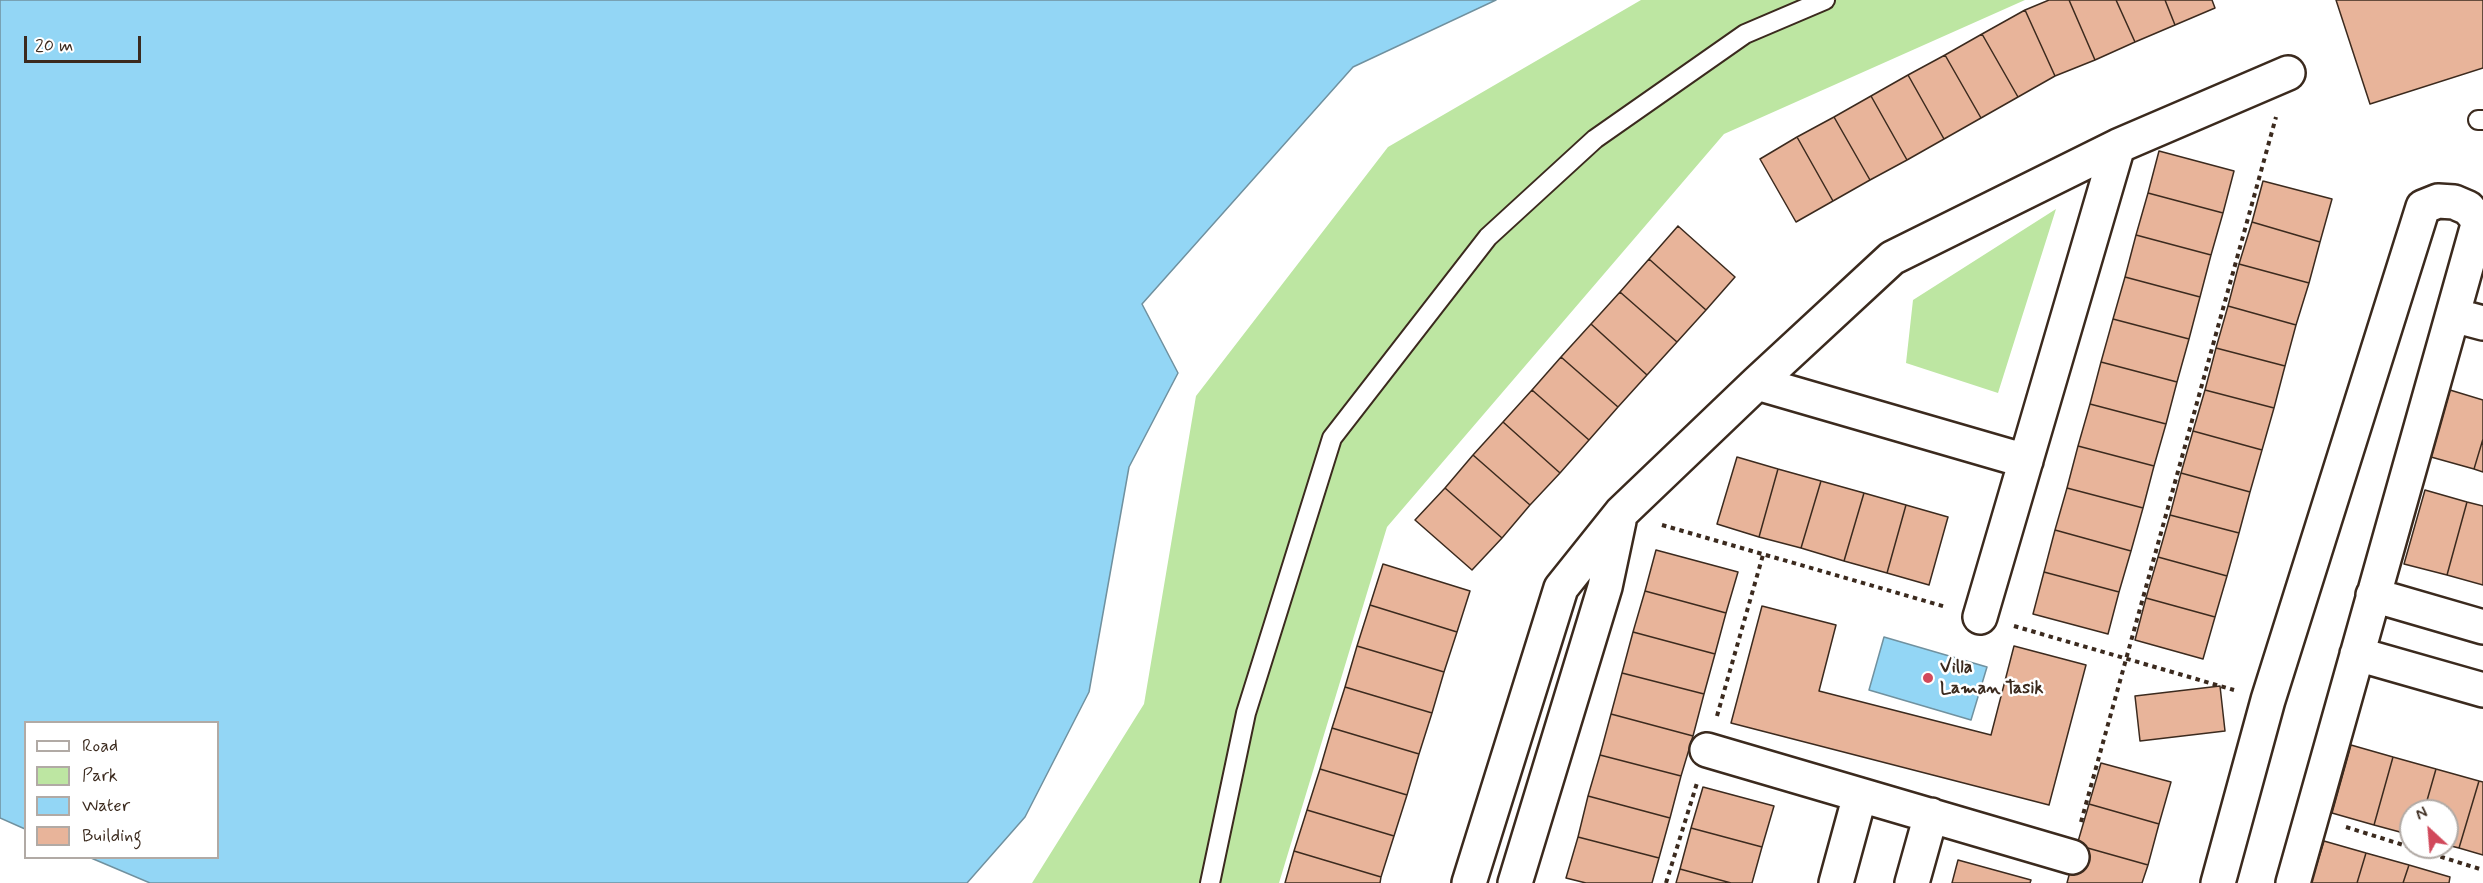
<!DOCTYPE html>
<html>
<head>
<meta charset="utf-8">
<style>
  body { margin:0 }
  #map { position:relative; width:2483px; height:883px; overflow:hidden; background:#fff; font-family:Mynerve,sans-serif }
  canvas { display:block }
  .legend { position:absolute; left:24px; top:721px; width:195px; height:138px; box-sizing:border-box; background:#fff; border:2px solid #b1aaa5; margin:0; padding:8px 10px; list-style:none; font-size:18px; color:#3b2a1e }
  .legend li { display:flex; align-items:center; gap:12px; height:30px }
  .legend b { width:30px; border:2px solid #b1aaa5 }
  .north { position:absolute; left:2399px; top:799px; width:60px; height:60px; box-sizing:border-box; background:#fff; border:2px solid #b1aaa5; border-radius:50%; rotate:334deg; font-size:16px; font-weight:700; line-height:24px; text-align:center; color:#3b2a1e }
  .north::after { content:''; display:block; margin:auto; width:21px; height:27px; background:#d1495b; clip-path:polygon(50% 0,100% 100%,50% 72%,0 100%) }
  .scale { position:absolute; left:24px; top:36px; width:117px; height:27px; box-sizing:border-box; border:3px solid #3b2a1e; border-top:0; padding-left:8px; font-size:18px; line-height:21px; white-space:nowrap; color:#3b2a1e; -webkit-text-stroke:4px #fff; paint-order:stroke }
</style>
</head>
<body>
<div id="map">
<canvas width="2483" height="883"></canvas>
<ul class="legend">
<li><b style="height:8px;background:#fff"></b>Road</li>
<li><b style="height:16px;background:#bde6a2"></b>Park</li>
<li><b style="height:16px;background:#93d6f5"></b>Water</li>
<li><b style="height:16px;background:#e8b49a"></b>Building</li>
</ul>
<div class="north">N</div>
<div class="scale">20 m</div>
</div>
<script>
const c = document.querySelector('canvas').getContext('2d');
c.lineJoin = 'round';
function fillPath(path, color) { c.fillStyle = color; c.fill(path, 'evenodd'); }
const shape = rows => new Path2D(rows.map(r => 'M' + r).join(''));
function trace(path, color, width, dash) { c.strokeStyle = color; c.lineWidth = width; c.lineCap = dash ? 'butt' : 'round'; c.setLineDash(dash || []); c.stroke(path); }
function drawText(font, color, halo, rows, align = 'center') {
  c.font = font + ' Mynerve,sans-serif'; c.lineWidth = 5; c.setLineDash([]); c.textBaseline = 'middle'; c.strokeStyle = halo; c.fillStyle = color; for (const [text, x, y, turn = 0] of rows) {
    c.save(); c.translate(x, y); c.rotate((+turn || 0) * Math.PI / 180); c.textAlign = isNaN(turn) ? turn : align; if (halo) c.strokeText(text, 0, 0); c.fillText(text, 0, 0); c.restore();
  }
}
const green = shape([
  [1641,0,2025,0,1724,134,1387,527,1279,883,1032,883,1144,704,1196,396,1388,147],
  [2056,209,1998,393,1906,363,1913,300]
]);
const water = shape([
  [0,0,1496,0,1353,67,1142,304,1178,373,1129,467,1089,692,1025,817,967,883,150,883,91,858,218,858,218,722,26,722,25,829,0,818,0,0],
  [1884,637,1987,667,1971,720,1869,690,1884,637]
]);
const building = shape([
  [2049,0,2069,0,2095,60,2055,76,2025,10,2049,0],
  [2069,0,2116,0,2135,42,2095,60,2069,0],
  [2116,0,2165,0,2175,25,2135,42,2116,0],
  [2165,0,2212,0,2215,8,2175,25,2165,0],
  [2336,0,2483,0,2483,68,2370,104,2336,0],
  [2025,10,2055,76,2018,97,1982,34,2025,10],
  [1982,34,2018,97,1981,118,1945,55,1982,34],
  [1945,55,1981,118,1944,139,1908,75,1945,55],
  [1908,75,1944,139,1907,160,1871,96,1908,75],
  [1871,96,1907,160,1870,180,1834,117,1871,96],
  [1834,117,1870,180,1833,201,1797,137,1834,117],
  [1797,137,1833,201,1796,222,1760,159,1797,137],
  [2159,151,2234,171,2223,213,2148,193,2159,151],
  [2263,181,2332,199,2320,242,2252,222,2263,181],
  [2148,193,2223,213,2211,255,2136,235,2148,193],
  [2252,222,2320,242,2309,283,2239,264,2252,222],
  [1678,226,1735,277,1706,310,1649,259,1678,226],
  [2136,235,2211,255,2200,297,2125,277,2136,235],
  [1649,259,1706,310,1677,342,1620,292,1649,259],
  [2239,264,2309,283,2296,325,2228,306,2239,264],
  [2125,277,2200,297,2189,339,2113,319,2125,277],
  [1620,292,1677,342,1647,375,1591,324,1620,292],
  [2228,306,2296,325,2285,366,2216,348,2228,306],
  [2113,319,2189,339,2177,382,2101,362,2113,319],
  [1591,324,1647,375,1618,407,1561,357,1591,324],
  [2216,348,2285,366,2274,408,2205,390,2216,348],
  [1561,357,1618,407,1589,440,1532,390,1561,357],
  [2101,362,2177,382,2166,424,2090,404,2101,362],
  [1532,390,1589,440,1560,473,1503,422,1532,390],
  [2205,390,2274,408,2262,450,2193,431,2205,390],
  [2450,390,2483,400,2483,439,2474,469,2431,457,2450,390],
  [2090,404,2166,424,2154,466,2078,446,2090,404],
  [1503,422,1560,473,1530,505,1473,455,1503,422],
  [2193,431,2262,450,2250,492,2181,473,2193,431],
  [2483,439,2483,472,2474,469,2483,439],
  [2078,446,2154,466,2143,508,2067,488,2078,446],
  [1473,455,1530,505,1502,538,1445,488,1473,455],
  [1737,457,1778,469,1759,537,1717,524,1737,457],
  [1778,469,1821,481,1801,548,1759,537,1778,469],
  [2181,473,2250,492,2239,533,2170,515,2181,473],
  [1821,481,1864,493,1844,561,1801,548,1821,481],
  [1445,488,1502,538,1472,570,1415,520,1445,488],
  [2067,488,2143,508,2131,551,2055,530,2067,488],
  [2425,490,2467,502,2447,575,2404,564,2425,490],
  [1864,493,1906,505,1887,573,1844,561,1864,493],
  [2467,502,2483,506,2483,585,2447,575,2467,502],
  [1906,505,1948,517,1929,585,1887,573,1906,505],
  [2170,515,2239,533,2227,576,2158,557,2170,515],
  [2055,530,2131,551,2119,592,2044,572,2055,530],
  [1656,550,1738,572,1726,613,1645,591,1656,550],
  [2158,557,2227,576,2215,617,2146,598,2158,557],
  [1383,564,1470,591,1457,632,1370,605,1383,564],
  [2044,572,2119,592,2108,634,2033,614,2044,572],
  [1645,591,1726,613,1715,654,1633,632,1645,591],
  [2146,598,2215,617,2203,659,2135,640,2146,598],
  [1370,605,1457,632,1444,672,1357,646,1370,605],
  [1762,606,1836,625,1819,691,1991,735,2014,646,2086,665,2049,805,1731,723,1762,606],
  [1633,632,1715,654,1704,694,1622,673,1633,632],
  [1357,646,1444,672,1432,713,1345,687,1357,646],
  [1622,673,1704,694,1693,736,1611,714,1622,673],
  [2220,686,2225,731,2140,741,2135,696,2220,686],
  [1345,687,1432,713,1419,754,1332,728,1345,687],
  [1611,714,1693,736,1681,776,1600,755,1611,714],
  [1332,728,1419,754,1407,795,1320,769,1332,728],
  [2351,745,2393,757,2374,825,2332,813,2351,745],
  [1600,755,1681,776,1670,818,1588,796,1600,755],
  [2393,757,2436,769,2424,811,2411,811,2411,835,2374,825,2393,757],
  [2101,763,2171,782,2159,824,2089,804,2101,763],
  [1320,769,1407,795,1394,836,1307,810,1320,769],
  [2436,769,2479,781,2459,848,2447,845,2447,811,2424,811,2436,769],
  [2479,781,2483,782,2483,855,2459,848,2479,781],
  [1703,787,1774,806,1762,847,1691,828,1703,787],
  [1588,796,1670,818,1659,858,1578,837,1588,796],
  [2089,804,2159,824,2148,865,2077,845,2089,804],
  [1307,810,1394,836,1381,877,1294,851,1307,810],
  [1691,828,1762,847,1752,883,1731,883,1680,869,1691,828],
  [1578,837,1659,858,1652,883,1586,883,1566,878,1578,837],
  [2324,841,2366,853,2357,883,2311,883,2324,841],
  [2077,845,2148,865,2142,883,2067,883,2077,845],
  [1294,851,1381,877,1380,883,1285,883,1294,851],
  [2366,853,2409,865,2403,883,2357,883,2366,853],
  [1958,860,2031,880,2030,883,1952,883,1958,860],
  [2409,865,2450,877,2449,883,2403,883,2409,865],
  [1680,869,1731,883,1676,883,1680,869]
]);
const path = shape([
  [1662,525,1946,607],
  [2014,626,2234,690],
  [1717,716,1763,555],
  [2081,822,2276,117],
  [2346,827,2483,870],
  [1666,883,1697,783]
]);
const lane = shape([
  [2478,120,2483,120],
  [1210,883,1246,713,1332,438,1488,237,1595,139,1745,34,1825,0]
]);
const street = shape([
  [2453,315,2483,323],
  [1757,383,2026,461],
  [2373,595,2483,627],
  [1980,617,2118,146],
  [2357,654,2483,690],
  [1707,750,2072,857],
  [1469,883,1561,588,1621,513,1757,383,1892,258,2118,146,2288,73],
  [1515,883,1605,587,1619,521],
  [1836,883,1860,795],
  [1912,883,1931,815],
  [2218,883,2268,700,2423,207,2438,201,2454,202,2468,208,2479,221,2293,883]
]);
const markers = [
  [1928,678,6,"#d1495b"]
];
const poiNames = [
  ["Villa",1940,668],
  ["Laman Tasik",1940,689]
];
fillPath(green, '#bde6a2');
fillPath(water, '#93d6f5');
trace(water, '#70919f', 1.5);
fillPath(building, '#e8b49a');
trace(building, '#3b2a1e', 1.5);
trace(lane, '#3b2a1e', 22);
trace(street, '#3b2a1e', 38);
trace(path, '#3b2a1e', 4, [4.5, 4.5]);
trace(lane, '#fff', 18);
trace(street, '#fff', 33);
for (const [x, y, r, color] of markers) { const dot = new Path2D(); dot.arc(x, y, r, 0, 2 * Math.PI); c.fillStyle = color; c.fill(dot); trace(dot, '#fff', 2); }
drawText('bold 18px', '#3b2a1e', '#fff', poiNames, 'left');
</script>
</body>
</html>
